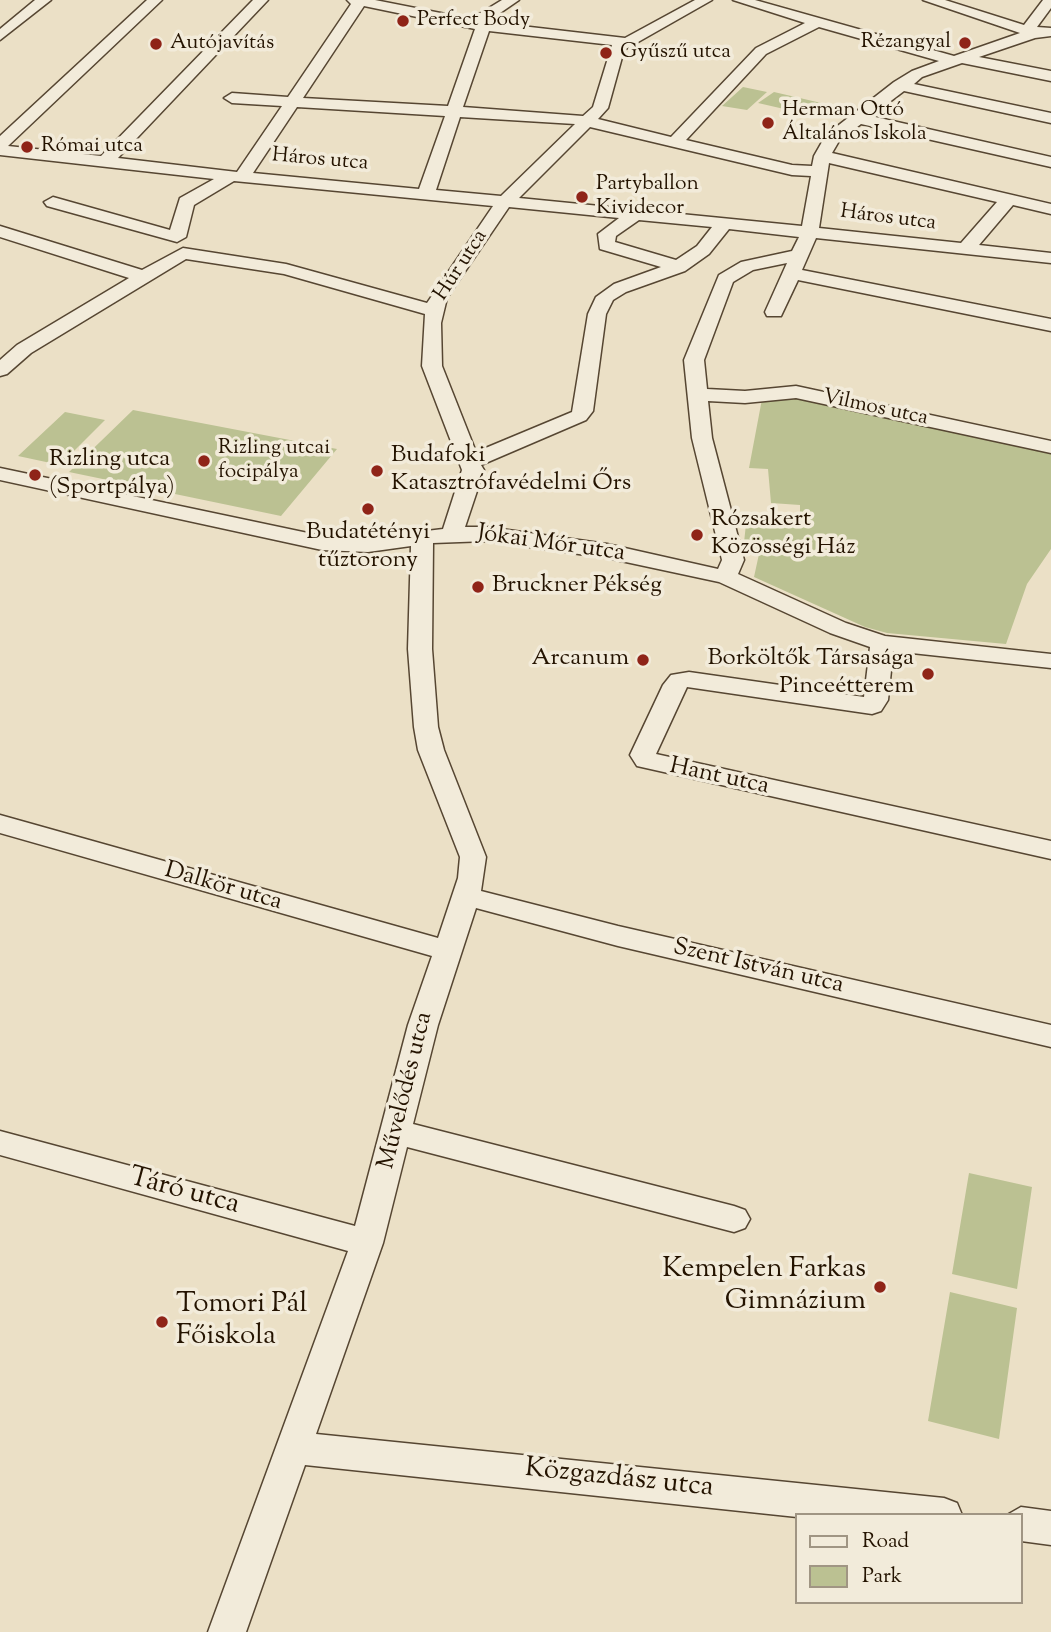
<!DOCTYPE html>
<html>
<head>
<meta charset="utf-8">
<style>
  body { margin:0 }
  #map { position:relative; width:1051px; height:1632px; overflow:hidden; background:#ebe0c6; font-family:"Sorts Mill Goudy",serif }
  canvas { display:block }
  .legend { position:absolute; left:795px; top:1513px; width:228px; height:91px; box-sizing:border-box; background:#f2ebda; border:2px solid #a09583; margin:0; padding:9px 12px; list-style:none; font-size:21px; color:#241300 }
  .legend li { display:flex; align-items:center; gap:14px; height:35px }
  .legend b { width:35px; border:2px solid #a09583 }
</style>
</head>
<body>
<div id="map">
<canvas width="1051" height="1632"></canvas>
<ul class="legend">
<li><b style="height:9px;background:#f2ebda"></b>Road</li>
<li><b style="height:19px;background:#bbc192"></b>Park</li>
</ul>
</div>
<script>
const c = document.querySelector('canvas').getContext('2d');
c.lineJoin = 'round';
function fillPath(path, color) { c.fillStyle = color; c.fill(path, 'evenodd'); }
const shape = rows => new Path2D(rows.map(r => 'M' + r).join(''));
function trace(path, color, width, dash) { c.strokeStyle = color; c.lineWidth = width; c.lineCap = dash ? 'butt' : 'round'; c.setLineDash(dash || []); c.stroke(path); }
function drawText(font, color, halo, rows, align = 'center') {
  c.font = font + ' "Sorts Mill Goudy",serif'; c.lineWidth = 7; c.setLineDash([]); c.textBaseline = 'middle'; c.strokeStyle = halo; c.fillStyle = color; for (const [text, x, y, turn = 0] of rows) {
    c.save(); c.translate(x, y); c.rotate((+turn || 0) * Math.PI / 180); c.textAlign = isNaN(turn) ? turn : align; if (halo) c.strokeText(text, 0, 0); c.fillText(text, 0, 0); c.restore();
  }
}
const green = shape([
  [743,87,767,92,747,110,722,106],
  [774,92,834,106,819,117,758,103],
  [783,395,1051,452,1051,549,1027,584,1006,644,887,633,865,627,754,577,759,554,743,552,746,524,800,525,800,505,771,503,768,469,749,468,762,399],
  [133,410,337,449,281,516,69,472],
  [65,412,105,420,60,465,18,456],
  [969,1173,1032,1187,1017,1289,952,1274],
  [950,1292,1017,1308,999,1439,928,1421]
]);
const minor = shape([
  [35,0,51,0,0,40,0,29,35,0],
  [147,0,162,0,8,146,101,156,253,0,268,0,118,158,237,172,282,106,232,103,224,98,232,93,288,97,351,4,347,0,375,0,471,19,502,0,519,0,487,22,625,38,695,0,712,0,624,50,608,108,598,119,671,137,756,48,805,23,733,0,755,0,954,56,1020,33,923,0,945,0,1024,25,1043,0,1051,0,1051,8,1037,27,1051,28,1051,36,1035,38,979,57,1051,71,1051,81,962,63,922,77,914,84,1051,113,1051,123,904,91,871,116,1051,157,1051,167,861,124,839,141,832,153,1051,204,1051,214,1013,205,979,245,1051,253,1051,263,816,238,802,270,1051,319,1051,331,798,280,781,316,767,316,765,312,787,263,753,270,733,282,704,360,707,389,745,391,796,386,1051,441,1051,453,796,398,745,403,708,401,712,438,744,560,738,574,846,623,885,636,1051,654,1051,668,893,651,888,700,881,711,872,714,687,687,656,754,1051,841,1051,859,637,766,630,755,663,685,671,675,689,672,864,697,870,647,830,633,719,582,607,558,487,541,433,543,432,649,438,727,444,750,486,857,481,891,618,926,1051,1025,1051,1047,618,946,476,908,438,1025,413,1124,734,1206,745,1210,750,1219,745,1228,734,1232,407,1147,383,1243,316,1434,944,1498,957,1503,962,1515,797,1517,305,1465,246,1632,208,1632,348,1251,0,1155,0,1131,355,1226,408,1025,432,956,0,833,0,815,438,938,458,878,460,857,418,750,414,727,408,649,411,546,368,552,322,550,0,480,0,468,322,536,368,538,443,529,462,470,422,366,425,314,284,274,186,259,31,353,7,374,0,376,0,360,17,345,129,278,0,237,0,226,142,270,183,248,286,264,427,303,493,206,234,181,194,205,186,237,177,242,47,206,44,202,53,197,170,230,180,198,214,179,0,155,0,136,147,0],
  [364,6,475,29,448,106,303,98,364,6],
  [819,27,939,61,912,71,894,82,826,135,814,156,812,166,792,165,686,140,766,54,819,27],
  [489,31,612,45,593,107,583,116,463,107,489,31],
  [297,107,445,116,419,189,253,173,297,107],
  [460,117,575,124,501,196,436,190,460,117],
  [590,127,792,175,811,176,802,226,519,198,590,127],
  [829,163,997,202,961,243,819,228,829,163],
  [509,207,619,218,598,234,600,249,661,267,614,284,596,297,588,314,572,412,476,452,442,366,441,323,447,298,509,207],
  [639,220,712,227,697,246,676,260,615,242,616,236,639,220],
  [729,229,799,237,792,251,741,262,719,275,684,360,692,438,722,560,718,569,607,544,487,527,465,527,484,470,481,465,586,420,593,411,606,314,613,300,626,292,685,271,709,254,729,229],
  [1021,1507,1051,1511,1051,1545,1021,1541,1021,1515,1007,1515,1021,1507]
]);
const markers = [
  [403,21,7,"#8f2418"],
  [965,43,7,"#8f2418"],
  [156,44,7,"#8f2418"],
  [606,53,7,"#8f2418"],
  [768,123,7,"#8f2418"],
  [27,147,7,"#8f2418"],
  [582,197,7,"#8f2418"],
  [204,461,7,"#8f2418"],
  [377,471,7,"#8f2418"],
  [35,475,7,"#8f2418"],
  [368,509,7,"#8f2418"],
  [697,535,7,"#8f2418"],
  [478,587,7,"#8f2418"],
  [643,660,7,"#8f2418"],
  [928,674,7,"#8f2418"],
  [880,1287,7,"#8f2418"],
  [162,1322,7,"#8f2418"]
];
const farPoinames = [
  ["Perfect Body",417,21],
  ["Rézangyal",951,43,"right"],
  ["Autójavítás",170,44],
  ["Gyűszű utca",620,53],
  ["Herman Ottó",782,111],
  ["Általános Iskola",782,135],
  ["Római utca",41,147],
  ["Partyballon",596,185],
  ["Kividecor",596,209],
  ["Rizling utcai",218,449],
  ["focipálya",218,473]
];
const farStreetnames = [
  ["Háros utca",320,161,5],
  ["Háros utca",888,219,7],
  ["Húr utca",462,266,-57],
  ["Vilmos utca",875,409,12]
];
const poiNames = [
  ["Budafoki",391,457],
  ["Katasztrófavédelmi Őrs",391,485],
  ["Rizling utca",49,461],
  ["(Sportpálya)",49,489],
  ["Rózsakert",711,521],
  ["Közösségi Ház",711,549],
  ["Budatétényi",368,534,"center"],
  ["tűztorony",368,562,"center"],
  ["Bruckner Pékség",492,587],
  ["Arcanum",629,660,"right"],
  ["Borköltők Társasága",914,660,"right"],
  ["Pinceétterem",914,688,"right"]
];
const streetNames = [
  ["Jókai Mór utca",551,545,8],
  ["Hant utca",719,778,12],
  ["Dalkör utca",223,888,16],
  ["Szent István utca",758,968,13],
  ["Művelődés utca",407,1091,-76]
];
const nearStreetnames = [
  ["Táró utca",184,1193,15],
  ["Közgazdász utca",619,1480,6]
];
const nearPoinames = [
  ["Kempelen Farkas",866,1271],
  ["Gimnázium",866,1303],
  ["Tomori Pál",176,1306,"left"],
  ["Főiskola",176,1338,"left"]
];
fillPath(green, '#bbc192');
trace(minor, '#564632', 3);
fillPath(minor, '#f2ebda');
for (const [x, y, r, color] of markers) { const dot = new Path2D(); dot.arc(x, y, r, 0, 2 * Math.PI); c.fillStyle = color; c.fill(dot); trace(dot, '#f2ebda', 2.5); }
drawText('21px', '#241300', '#f2ebda', farPoinames, 'left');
drawText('21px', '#241300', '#f2ebda', farStreetnames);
drawText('24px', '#241300', '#f2ebda', poiNames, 'left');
drawText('24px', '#241300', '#f2ebda', streetNames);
drawText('28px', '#241300', '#f2ebda', nearStreetnames);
drawText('28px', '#241300', '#f2ebda', nearPoinames, 'right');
</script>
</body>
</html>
